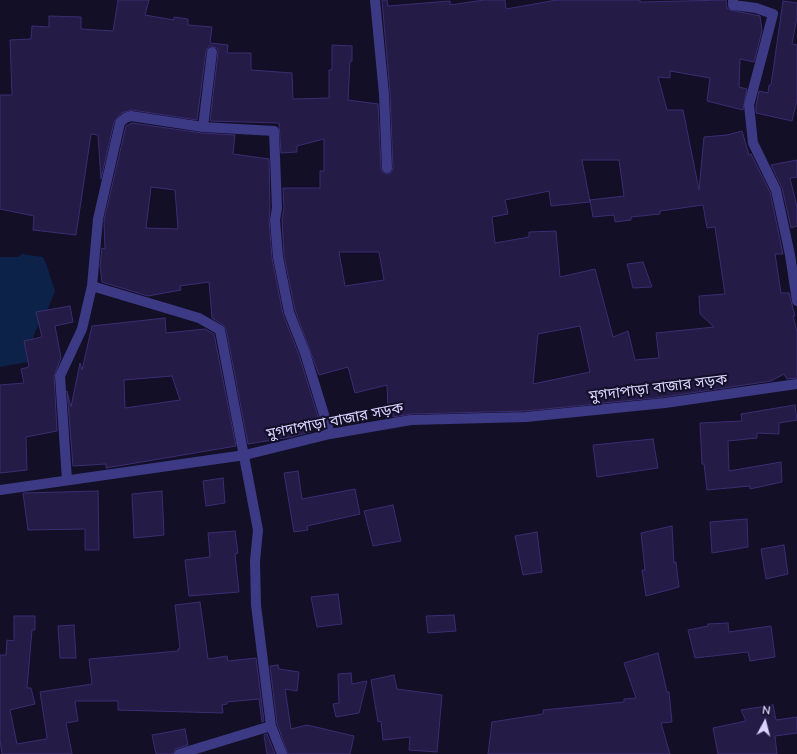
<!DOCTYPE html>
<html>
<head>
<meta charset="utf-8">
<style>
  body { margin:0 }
  #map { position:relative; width:797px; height:754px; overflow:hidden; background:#130f26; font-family:Mulish,sans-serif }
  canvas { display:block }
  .north { position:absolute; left:745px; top:702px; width:40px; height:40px; -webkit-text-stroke:3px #130f26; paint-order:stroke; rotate:7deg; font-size:11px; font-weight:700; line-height:16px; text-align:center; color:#d9d4ff }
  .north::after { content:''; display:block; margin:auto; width:14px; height:18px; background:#d9d4ff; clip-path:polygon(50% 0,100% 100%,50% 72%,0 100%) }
</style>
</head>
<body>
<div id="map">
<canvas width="797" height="754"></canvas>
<div class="north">N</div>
</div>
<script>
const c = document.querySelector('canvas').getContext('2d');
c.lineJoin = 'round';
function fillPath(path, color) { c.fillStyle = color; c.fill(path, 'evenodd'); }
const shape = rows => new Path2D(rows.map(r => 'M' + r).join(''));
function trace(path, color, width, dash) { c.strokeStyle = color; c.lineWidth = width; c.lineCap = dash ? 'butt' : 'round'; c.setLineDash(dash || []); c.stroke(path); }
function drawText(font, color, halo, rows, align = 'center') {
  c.font = font + ' Mulish,"Noto Sans Bengali",sans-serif'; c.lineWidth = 4; c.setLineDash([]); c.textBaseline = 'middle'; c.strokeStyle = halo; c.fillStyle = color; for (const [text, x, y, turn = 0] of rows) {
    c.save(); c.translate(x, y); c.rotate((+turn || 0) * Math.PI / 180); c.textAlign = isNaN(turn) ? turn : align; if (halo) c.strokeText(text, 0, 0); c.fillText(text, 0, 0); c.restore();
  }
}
const water = shape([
  [22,254,43,257,47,266,55,291,47,311,36,330,28,351,28,362,0,367,0,257,18,257]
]);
const building = shape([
  [118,0,149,0,145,15,174,20,174,17,188,19,188,25,212,27,210,43,228,45,227,53,251,53,251,70,292,73,293,99,329,98,329,70,332,70,332,45,352,46,352,61,350,61,348,100,378,104,381,168,382,172,387,174,391,173,393,168,390,93,382,0,387,0,388,6,450,1,450,5,484,0,505,0,506,9,557,0,640,0,640,2,726,0,727,8,730,10,760,16,762,31,754,62,740,59,739,87,747,89,743,110,707,101,710,78,670,71,670,78,658,77,667,110,683,110,699,190,704,137,727,135,742,131,749,155,751,154,770,192,783,254,775,254,781,293,789,293,795,316,793,316,797,332,797,378,787,379,784,374,771,381,664,397,526,411,411,414,393,417,393,409,388,409,387,385,355,393,348,367,319,375,295,310,284,256,282,220,284,208,283,188,320,188,320,171,324,171,324,139,297,146,297,152,281,153,279,123,210,121,218,53,218,49,213,46,209,46,206,51,197,120,132,110,121,113,114,122,101,179,98,135,91,134,76,235,33,230,34,216,0,209,0,95,12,95,10,40,31,39,32,26,49,27,49,16,81,17,81,29,113,31,118,0],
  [582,160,619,160,624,196,590,200,593,217,614,215,615,222,631,220,631,217,660,214,660,211,703,205,707,228,715,227,725,294,699,296,700,314,714,327,656,333,659,358,635,360,628,331,613,337,595,269,560,277,556,231,529,232,529,237,495,243,492,217,508,214,505,200,549,191,551,206,590,202,582,160],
  [339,252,379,252,384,280,345,286,339,252],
  [580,326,590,372,533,384,538,334,580,326],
  [783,1,797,3,797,17,792,44,797,45,797,100,792,121,756,113,756,106,759,91,768,93,769,85,771,85,783,1],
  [132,123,202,133,235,135,233,154,269,159,270,208,269,221,272,258,283,314,299,355,321,426,310,428,310,432,291,437,248,444,226,329,223,325,212,318,209,282,180,286,181,290,148,296,102,282,100,265,102,248,105,249,104,220,126,126,132,123],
  [151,187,175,190,178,229,146,228,151,187],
  [797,160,797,177,790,178,797,207,797,226,791,228,782,188,771,165,797,160],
  [643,262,652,287,633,288,627,264,643,262],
  [70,306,73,322,55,326,61,358,54,376,57,431,26,437,27,470,0,473,0,385,24,383,21,369,29,367,24,341,42,337,36,312,70,306],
  [165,318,166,333,205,329,214,334,236,446,106,468,106,464,73,466,67,391,71,407,80,363,82,370,92,326,165,318],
  [172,376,180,400,125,408,124,380,172,376],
  [795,405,797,420,779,423,779,434,757,433,757,438,728,441,729,471,781,462,782,482,750,489,750,486,707,490,704,464,702,464,700,423,742,421,741,414,795,405],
  [653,439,658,468,597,477,593,445,653,439],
  [298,471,302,499,355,489,360,514,307,526,308,530,294,532,284,473,298,471],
  [223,478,225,503,206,506,203,481,223,478],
  [98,491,99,550,85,550,85,529,28,530,23,493,98,491],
  [162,491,164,535,134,538,132,494,162,491],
  [393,505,401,541,373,546,364,511,393,505],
  [747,519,748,547,712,553,710,522,747,519],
  [672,526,674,563,676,562,679,587,646,596,642,570,645,570,641,533,672,526],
  [235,531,238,553,235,554,239,592,189,596,185,560,210,557,208,533,235,531],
  [537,532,542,572,523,575,515,536,537,532],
  [784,545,788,574,766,579,761,549,784,545],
  [338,594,342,624,317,627,311,597,338,594],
  [200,602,208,659,227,656,228,661,256,658,264,721,262,722,259,699,227,702,227,704,222,705,223,713,118,710,118,701,75,701,78,721,66,723,72,754,2,754,0,740,0,655,6,655,7,640,14,641,14,616,35,616,35,630,32,630,27,688,31,688,35,704,10,710,17,744,46,739,47,737,40,692,92,684,89,659,178,651,178,649,180,648,175,605,200,602],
  [454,615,456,631,428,633,426,616,454,615],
  [728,623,729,632,771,626,775,657,750,661,748,652,695,658,688,630,708,626,708,624,728,623],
  [74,625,76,658,60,658,58,626,74,625],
  [658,653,667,692,669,692,672,722,661,723,670,754,488,754,492,722,543,714,543,710,624,702,624,699,636,698,624,663,658,653],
  [278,665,279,669,299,672,297,691,285,689,291,729,307,725,354,736,350,754,288,754,277,724,270,666,278,665],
  [351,673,352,684,367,681,359,713,336,717,333,704,339,703,338,674,351,673],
  [394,675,397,689,442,695,437,752,409,750,410,737,383,740,381,721,378,722,371,680,394,675],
  [773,705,776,720,797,717,797,733,775,736,777,754,718,754,713,728,746,721,741,710,773,705],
  [185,729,188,745,175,749,173,754,156,754,152,735,185,729],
  [267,734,275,754,267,754,264,735,267,734]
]);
const minor = shape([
  [375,0,384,94,387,168],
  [733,0,733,5,756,8,773,14,749,105,753,143,776,190,790,255,797,301],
  [203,127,274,131,277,208,275,220,278,257,289,312,305,353,330,434],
  [92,286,199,318,220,330,258,530,255,561,256,605,271,726,282,754],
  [67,480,60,376,82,329,92,286,98,219,120,123,125,118,131,116,203,127,212,52],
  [0,490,245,455,330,434,411,420,526,417,665,403,797,384],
  [179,754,271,726]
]);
const streetNames = [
  ["মুগদাপাড়া বাজার সড়ক",658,388,-7],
  ["মুগদাপাড়া বাজার সড়ক",335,421,-11]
];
fillPath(water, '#0c2248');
fillPath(building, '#241b47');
trace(building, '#3b2d73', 1);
trace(minor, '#3d3a85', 10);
drawText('15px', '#d9d4ff', '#130f26', streetNames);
</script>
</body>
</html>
